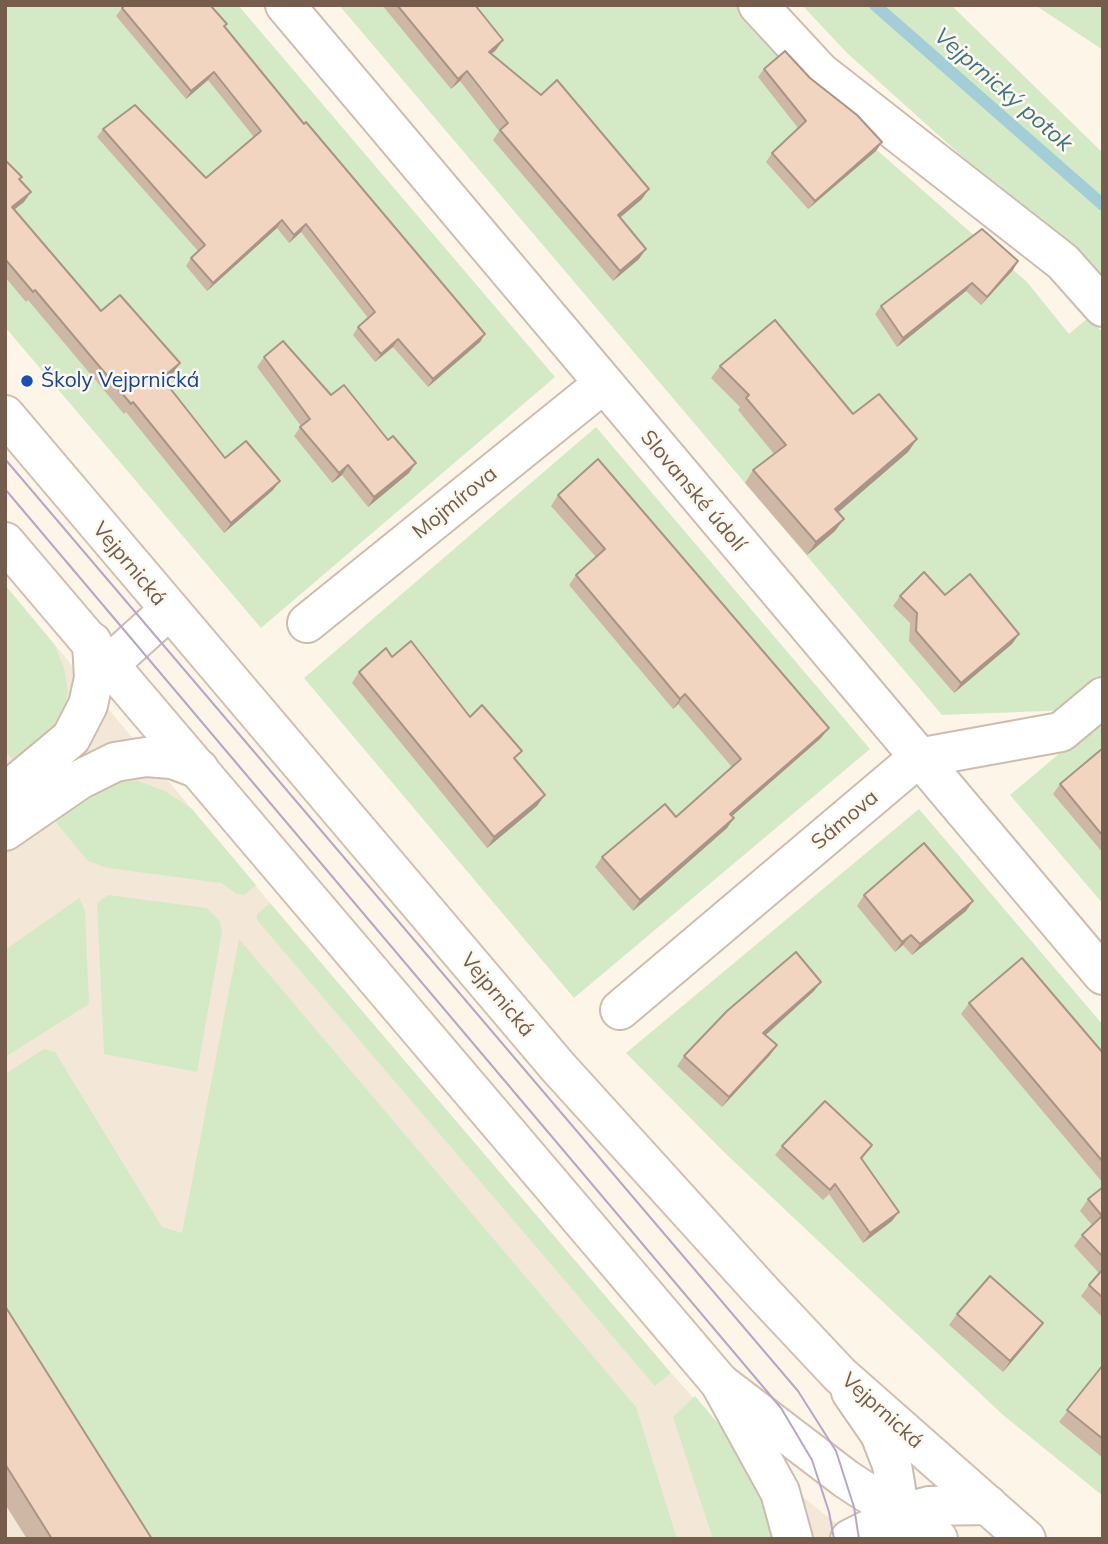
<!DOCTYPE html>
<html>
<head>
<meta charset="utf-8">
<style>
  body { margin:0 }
  #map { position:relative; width:1108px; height:1544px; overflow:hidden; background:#fcf5e8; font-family:Mulish,sans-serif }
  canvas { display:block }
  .frame { position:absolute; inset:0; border:7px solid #765c4d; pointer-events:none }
</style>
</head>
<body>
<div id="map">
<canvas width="1108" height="1544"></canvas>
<div class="frame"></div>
</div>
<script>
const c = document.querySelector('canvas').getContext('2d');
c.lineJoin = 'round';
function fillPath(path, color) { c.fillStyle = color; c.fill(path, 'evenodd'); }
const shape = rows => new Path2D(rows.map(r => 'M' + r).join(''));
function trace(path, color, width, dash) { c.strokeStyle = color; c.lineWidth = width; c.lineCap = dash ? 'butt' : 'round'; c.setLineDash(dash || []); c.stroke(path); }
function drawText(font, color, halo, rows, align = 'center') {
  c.font = font + ' Mulish,sans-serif'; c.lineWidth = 5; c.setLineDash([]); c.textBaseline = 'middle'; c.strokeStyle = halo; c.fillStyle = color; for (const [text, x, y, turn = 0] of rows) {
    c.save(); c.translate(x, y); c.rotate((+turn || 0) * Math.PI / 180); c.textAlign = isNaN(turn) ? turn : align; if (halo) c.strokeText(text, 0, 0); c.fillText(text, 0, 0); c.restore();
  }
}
const residential = shape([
  [5,585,270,903,671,1373,731,1439,855,1539,5,1539]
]);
const green = shape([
  [5,5,238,5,555,377,261,628,5,327],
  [339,5,739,5,878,151,1027,282,1069,334,1089,317,1103,333,1103,683,1071,710,942,715],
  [802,5,951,5,1103,153,1103,287,1086,268,847,53],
  [1035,5,1103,5,1103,50],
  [596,427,870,749,574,998,304,678],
  [5,585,54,644,64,668,68,691,63,719,20,769,5,751],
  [1103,717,1103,904,1010,795],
  [138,781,165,791,192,809,256,885,244,895,237,894,221,883,108,868,88,861,49,814,110,782],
  [919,809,1103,1025,1103,1496,1003,1415,726,1154,626,1053],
  [108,895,207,908,220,921,222,932,197,1072,104,1054,97,903],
  [79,898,85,911,89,1004,5,1057,5,950],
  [270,903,671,1373,655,1386,257,920,257,914],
  [239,939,636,1407,677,1539,127,1539,5,1346,5,1074,44,1049,55,1052,162,1227,182,1233],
  [695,1396,731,1439,755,1481,774,1539,713,1539,673,1417]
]);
const stream = shape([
  [875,5,1103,205]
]);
const minor = shape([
  [285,5,1103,975],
  [758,5,820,72,1063,262,1103,307],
  [307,623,603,384],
  [94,678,168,611],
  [620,1010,918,758,1061,732,1103,697],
  [850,1539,900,1514,929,1506,988,1505]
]);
const tertiary = shape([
  [5,793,71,738,88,705,94,678,92,642],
  [5,831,79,780,115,762,146,757,172,759,199,769],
  [720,1383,780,1492,793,1539],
  [851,1392,880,1434,892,1465,900,1514,897,1539]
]);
const secondary = shape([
  [5,415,558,1067,764,1294,840,1375,1026,1539],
  [5,542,720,1383,846,1479,938,1539]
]);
const tram = shape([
  [5,459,798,1391,836,1451,854,1507,859,1539],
  [5,489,781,1408,812,1460,829,1512,834,1539]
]);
const wall = shape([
  [382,5,475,5,496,50,491,54,642,199,620,218,639,259,613,281,493,140,499,131,460,81,451,89],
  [122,8,225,27,304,124,485,334,480,342,428,387,393,347,375,362,353,335,358,327,368,318,301,232,289,243,277,228,207,291,186,266,191,258,198,251,97,137,103,129,206,178,254,137,208,80,186,99,116,16],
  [764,69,810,78,882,142,876,151,808,209,766,162,772,153,798,128,758,77],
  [5,160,20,180,24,202,14,209,101,311,180,363,173,373,163,381,225,458,273,490,224,533,126,412,124,414,28,300,26,302,5,277],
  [1013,270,981,305,966,291,897,347,875,314,881,306],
  [264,357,331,395,409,473,368,507,342,475,332,483,294,436,301,426,257,367],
  [720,366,853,414,917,439,908,452,838,512,835,531,807,555,745,483,753,470,774,454,738,410,740,407,711,378],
  [558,495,821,738,732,816,734,818,727,828,633,911,595,867,602,857,676,817,732,767,678,704,673,709,569,585,576,575,596,557,551,506],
  [945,595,1019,634,1012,644,954,693,909,641,910,623,893,606,900,596],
  [359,672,470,717,516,760,537,806,487,848,352,683],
  [1103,748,1103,853,1053,794,1060,784],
  [864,895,973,901,966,911,912,955,903,945,895,952,857,906],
  [814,991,765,1035,777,1045,770,1055,722,1107,677,1066,684,1056],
  [969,1003,1103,1053,1103,1183,961,1014],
  [872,1145,862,1159,892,1221,863,1243,829,1194,823,1200,775,1155,782,1146],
  [1103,1187,1103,1318,1081,1296,1089,1285,1099,1273,1074,1246,1082,1235,1092,1225,1080,1211,1088,1199],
  [5,1306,152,1539,27,1539,5,1504],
  [957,1314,1043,1323,1035,1334,1003,1372,949,1325],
  [1103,1365,1103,1458,1059,1422]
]);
const shadedWall = shape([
  [503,40,496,50,482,62,489,52],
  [467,71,460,81,451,89,458,79],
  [214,72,208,80,186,99,191,91],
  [882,142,876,151,808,209,815,201],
  [649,189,642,199,611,225,618,215],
  [31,192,24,202,5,217,12,207],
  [282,220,277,228,207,291,213,283],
  [306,224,301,232,289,243,294,235],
  [646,249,639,259,613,281,620,271],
  [1018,261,1013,270,981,305,987,297],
  [972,283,966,291,897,347,903,338],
  [485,334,480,342,428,387,433,379],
  [398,339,393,347,375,362,381,354],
  [180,363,173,373,155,388,162,378],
  [917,439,908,452,827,522,835,509],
  [416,463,409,473,368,507,374,497],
  [348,465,342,475,332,483,339,473],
  [280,481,273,490,224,533,231,523],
  [844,519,835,531,807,555,816,542],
  [1019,634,1012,644,954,693,961,683],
  [685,694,678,704,673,709,680,699],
  [829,728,821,738,723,824,730,814],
  [545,795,537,806,487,848,494,837],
  [734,818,727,828,633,911,640,900],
  [973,901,966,911,912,955,920,944],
  [911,935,903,945,895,952,902,942],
  [821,982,814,991,757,1043,763,1033],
  [777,1045,770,1055,722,1107,729,1097],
  [899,1212,892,1221,863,1243,870,1233],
  [1043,1323,1035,1334,1003,1372,1010,1361]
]);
const building = shape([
  [125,5,210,5,227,24,224,26,304,124,306,122,485,334,433,379,398,339,381,354,358,327,375,312,306,224,294,235,282,220,213,283,191,258,205,245,103,129,135,105,206,178,261,131,214,72,191,91,122,8,125,5],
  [397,5,475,5,503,40,489,52,541,95,557,80,649,189,618,215,646,249,620,271,500,130,508,123,467,71,458,79,397,5],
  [785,51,810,78,857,115,882,142,815,201,772,153,806,121,764,69,785,51],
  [5,160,22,177,19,179,31,192,12,207,101,311,120,295,180,363,162,378,225,458,246,441,280,481,231,523,133,402,131,404,35,290,33,292,5,259,5,160],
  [982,229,1018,261,987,297,972,283,903,338,881,306,982,229],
  [775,320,853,414,879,394,917,439,835,509,844,519,816,542,753,470,786,445,746,398,749,395,720,366,775,320],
  [283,341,331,395,344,385,388,440,393,436,416,463,374,497,348,465,339,473,300,427,310,419,264,357,283,341],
  [598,459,829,728,730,814,734,818,640,900,602,857,665,804,676,817,741,759,685,694,680,699,576,575,605,549,558,495,598,459],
  [924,572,945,595,970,574,1019,634,961,683,916,631,917,613,900,596,924,572],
  [411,641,470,717,482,705,522,751,514,758,545,795,494,837,359,672,386,648,392,657,411,641],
  [1103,748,1103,836,1060,784,1103,748],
  [924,843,973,901,920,944,911,935,902,942,864,895,924,843],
  [796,952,821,982,763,1033,777,1045,729,1097,684,1056,727,1011,796,952],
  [1022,958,1103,1053,1103,1162,969,1003,1022,958],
  [825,1101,872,1145,861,1158,899,1212,870,1233,835,1184,830,1190,782,1146,825,1101],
  [1103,1187,1103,1257,1082,1235,1102,1216,1088,1199,1103,1187],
  [1103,1269,1103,1298,1089,1285,1103,1269],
  [990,1276,1043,1323,1010,1361,957,1314,990,1276],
  [5,1306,152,1539,52,1539,5,1464,5,1306],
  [1103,1365,1103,1439,1067,1410,1103,1365]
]);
const markers = [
  [27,381,7,"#1a4fb4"]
];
const transitNames = [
  ["Školy Vejprnická",41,381]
];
const streetNames = [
  ["Slovanské údolí",693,491,50],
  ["Mojmírova",455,503,-39],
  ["Vejprnická",129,564,50],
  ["Sámova",845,820,-40],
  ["Vejprnická",497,995,50],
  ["Vejprnická",882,1411,42]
];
const waterNames = [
  ["Vejprnický potok",1003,90,41]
];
fillPath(residential, '#f3e7d7');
fillPath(green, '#d4eac7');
trace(stream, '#a3cdd7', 12);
trace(minor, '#cebdae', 42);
trace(tertiary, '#cebdae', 42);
trace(secondary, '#d3bfaf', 42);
trace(minor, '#fff', 38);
trace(tertiary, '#fff', 38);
trace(secondary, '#fff', 38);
trace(tram, '#b8a6c6', 2);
fillPath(wall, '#cfb7a6');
fillPath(shadedWall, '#a99587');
fillPath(building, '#f1d5c1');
trace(building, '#a99587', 2);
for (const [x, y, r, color] of markers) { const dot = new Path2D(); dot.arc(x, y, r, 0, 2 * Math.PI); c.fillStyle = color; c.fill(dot); trace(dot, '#fef9ef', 2.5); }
drawText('21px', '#164399', '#fef9ef', transitNames, 'left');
drawText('21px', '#765c4d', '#fef9ef', streetNames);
drawText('italic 23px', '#437581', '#fef9ef', waterNames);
</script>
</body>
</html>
